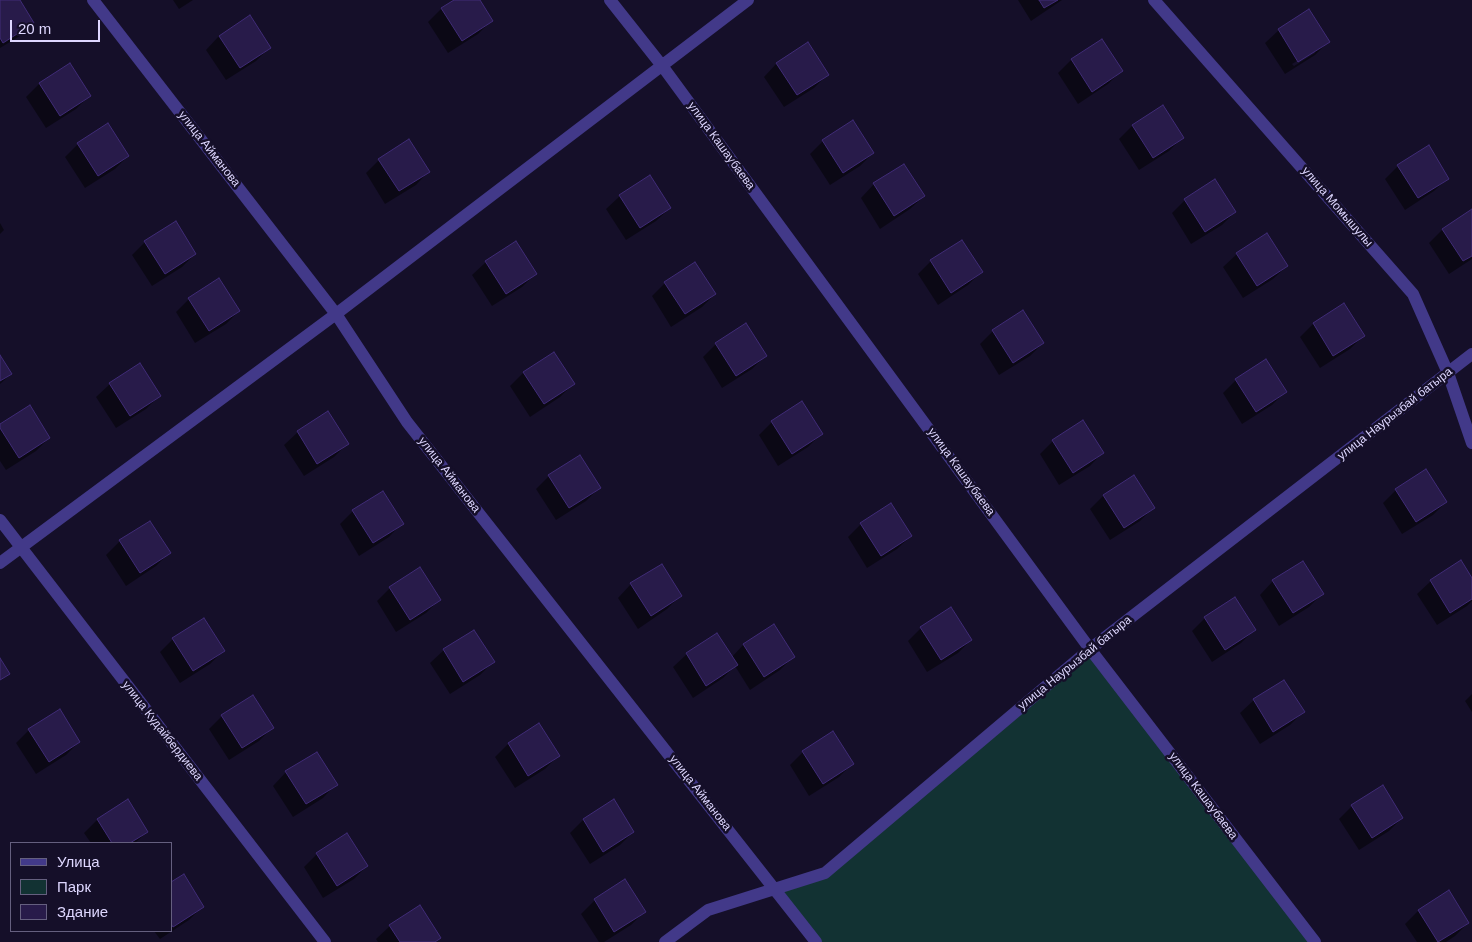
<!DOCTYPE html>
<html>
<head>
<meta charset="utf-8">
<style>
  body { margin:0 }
  #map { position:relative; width:1472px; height:942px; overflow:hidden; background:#150f29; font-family:Arial,sans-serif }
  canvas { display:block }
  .legend { position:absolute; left:10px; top:842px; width:162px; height:90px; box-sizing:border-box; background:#150f29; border:1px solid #655f7f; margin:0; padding:6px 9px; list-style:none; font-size:15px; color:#ded7ff }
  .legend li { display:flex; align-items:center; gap:10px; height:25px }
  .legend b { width:25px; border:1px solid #655f7f }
  .scale { position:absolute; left:10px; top:20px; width:90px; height:22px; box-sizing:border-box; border:2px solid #ded7ff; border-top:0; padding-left:6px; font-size:15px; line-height:18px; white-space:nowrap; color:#ded7ff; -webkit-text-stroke:4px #150f29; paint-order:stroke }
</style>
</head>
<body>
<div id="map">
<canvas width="1472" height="942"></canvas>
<ul class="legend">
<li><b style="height:6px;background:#423989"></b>Улица</li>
<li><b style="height:14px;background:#123233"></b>Парк</li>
<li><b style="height:14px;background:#281b4a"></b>Здание</li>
</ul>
<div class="scale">20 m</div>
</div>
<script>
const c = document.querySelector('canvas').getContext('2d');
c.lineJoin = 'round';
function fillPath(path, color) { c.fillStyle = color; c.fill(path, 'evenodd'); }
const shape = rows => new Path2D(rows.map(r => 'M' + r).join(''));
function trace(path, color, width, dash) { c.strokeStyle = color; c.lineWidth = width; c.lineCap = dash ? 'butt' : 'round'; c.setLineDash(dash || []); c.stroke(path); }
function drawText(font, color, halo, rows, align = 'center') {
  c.font = font + ' Arial,sans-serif'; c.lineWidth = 5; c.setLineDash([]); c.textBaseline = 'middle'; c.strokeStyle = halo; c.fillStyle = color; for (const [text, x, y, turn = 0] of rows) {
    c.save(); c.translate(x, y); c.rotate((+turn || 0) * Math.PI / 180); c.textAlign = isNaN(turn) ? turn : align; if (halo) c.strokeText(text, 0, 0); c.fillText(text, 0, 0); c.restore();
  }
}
const green = shape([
  [1090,649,1315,942,816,942,775,889,825,873]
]);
const shadow = shape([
  [0,0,18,0,33,23,20,36,0,48],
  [173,0,193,0,179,9],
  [456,0,478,0,491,21,478,34,448,53,428,22,441,9],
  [1018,0,1062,0,1031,21],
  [1308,11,1328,42,1315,55,1285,74,1265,43,1279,30],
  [1315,50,1315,53,1294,66,1292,64],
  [219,36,269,48,256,61,226,80,206,50],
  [1071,60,1121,71,1108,84,1078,104,1058,73],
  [777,63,827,75,814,88,784,107,764,77],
  [70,65,89,96,76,109,46,128,26,97,39,84],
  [1163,107,1182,138,1169,151,1139,170,1119,139,1132,126],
  [823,141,873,153,860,166,830,185,810,154],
  [78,144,128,156,115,169,85,188,65,157],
  [379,160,429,171,416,185,385,204,366,173],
  [904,165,924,196,910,209,880,229,861,198,874,184],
  [1398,166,1448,178,1434,191,1405,210,1385,179],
  [1215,181,1235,212,1222,225,1191,244,1172,213,1185,200],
  [620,196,670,208,656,221,626,240,606,209],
  [1472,211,1472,259,1449,274,1429,243,1442,230],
  [0,223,4,230,0,234],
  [1267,235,1287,266,1273,279,1243,298,1223,267,1237,254],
  [145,242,195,254,182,267,152,286,132,255],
  [516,243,535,274,522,287,492,306,472,275,486,262],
  [931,261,981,272,968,285,938,305,918,274],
  [665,283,715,294,702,307,671,327,652,296],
  [189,299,239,311,226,324,195,343,176,312],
  [1343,305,1363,336,1350,349,1320,368,1300,337,1313,324],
  [993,331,1043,343,1030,356,999,375,980,344],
  [716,344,765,356,752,369,722,388,703,357],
  [554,353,573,384,560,397,530,417,510,386,523,373],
  [0,357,11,374,0,384],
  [140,365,159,396,146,409,116,428,96,397,110,384],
  [1236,380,1285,392,1272,405,1242,424,1223,393],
  [772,422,822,433,808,447,778,466,759,435],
  [0,426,49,438,36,451,6,470,0,461],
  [298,432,347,444,334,457,304,476,284,445],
  [1053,441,1103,452,1090,466,1059,485,1040,454],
  [549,476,599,488,586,501,556,520,536,489],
  [1134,477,1153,508,1140,521,1110,540,1090,509,1103,496],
  [1396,490,1446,502,1433,515,1402,534,1383,503],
  [383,492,402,523,389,537,359,556,340,524,353,511],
  [150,522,169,553,156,566,126,586,106,555,120,541],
  [861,524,911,536,897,549,867,568,848,537],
  [1303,562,1322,594,1309,607,1279,626,1260,595,1273,581],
  [1472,580,1472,601,1467,606,1437,625,1417,594,1431,581],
  [631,584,680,596,667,609,638,629,618,598],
  [390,588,439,600,426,613,396,632,377,601],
  [1205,618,1254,630,1241,643,1212,662,1192,631],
  [774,626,793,657,780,670,750,690,735,666,723,678,693,698,673,667,687,654,731,658,743,645],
  [921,628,971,640,958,653,927,672,908,641],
  [473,631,493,662,480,675,450,694,430,663,444,650],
  [173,639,223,651,210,664,180,683,160,652],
  [1283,681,1303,712,1290,725,1260,744,1240,713,1254,700],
  [1472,694,1472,712,1465,701],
  [222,716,272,728,259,741,229,760,209,729],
  [538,725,558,756,545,769,515,788,495,757,508,744],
  [29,730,79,742,66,755,36,774,16,743],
  [803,752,852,764,839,777,809,796,790,765],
  [286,772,336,784,323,798,293,817,273,786],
  [128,800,147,832,135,843,91,843,84,833,97,820],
  [613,801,633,832,620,845,590,864,570,833,583,820],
  [1352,806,1402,818,1389,831,1359,850,1339,819],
  [317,854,367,866,354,879,323,898,304,867],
  [624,881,644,912,631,925,604,942,599,942,581,914,595,900],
  [171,883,202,907,189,920,160,939,154,931,171,931],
  [1449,892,1468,923,1455,936,1446,942,1417,942,1405,924,1418,911],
  [420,907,440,938,436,942,378,942,376,939,390,926]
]);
const building = shape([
  [0,0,20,0,34,23,3,43,0,38,0,0],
  [454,0,480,0,493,21,462,41,441,8,454,0],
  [1039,0,1058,0,1044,8,1039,0],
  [1309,9,1330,42,1298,62,1278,29,1309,9],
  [250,15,271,48,240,68,219,36,250,15],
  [1102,39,1123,71,1092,92,1071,59,1102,39],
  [808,42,829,75,797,95,776,63,808,42],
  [70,63,91,96,60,116,39,83,70,63],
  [1163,105,1184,138,1153,158,1132,125,1163,105],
  [853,120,874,153,843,173,822,140,853,120],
  [108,123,129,156,98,176,77,143,108,123],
  [409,139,430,172,399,191,378,159,409,139],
  [1429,145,1449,179,1418,198,1397,165,1429,145],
  [904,164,925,196,894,216,873,183,904,164],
  [650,175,671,208,640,228,619,195,650,175],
  [1215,179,1236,212,1205,232,1184,199,1215,179],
  [1472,209,1472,256,1463,261,1442,229,1472,209],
  [176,221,196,254,165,274,144,241,176,221],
  [1267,233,1288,266,1257,286,1236,253,1267,233],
  [962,240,983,272,951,293,930,260,962,240],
  [516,241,537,274,506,294,485,261,516,241],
  [695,262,716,294,685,314,664,282,695,262],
  [219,278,240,311,209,331,188,298,219,278],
  [1344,303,1365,336,1333,356,1313,323,1344,303],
  [1023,310,1044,343,1013,363,992,330,1023,310],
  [746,323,767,356,736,376,715,343,746,323],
  [554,352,575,384,544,404,523,372,554,352],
  [0,355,12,374,0,381,0,355],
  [1266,359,1287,392,1256,412,1235,379,1266,359],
  [140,363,161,396,130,416,109,383,140,363],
  [802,401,823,434,792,454,771,421,802,401],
  [30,405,50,438,19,458,0,428,0,424,30,405],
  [328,411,349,444,317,464,297,431,328,411],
  [1083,420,1104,453,1073,473,1052,440,1083,420],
  [580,455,601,488,569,508,548,475,580,455],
  [1426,469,1447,502,1416,522,1395,489,1426,469],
  [1134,475,1155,508,1124,528,1103,495,1134,475],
  [383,491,404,524,373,543,352,510,383,491],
  [891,503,912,536,881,556,860,523,891,503],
  [150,521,171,553,140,573,119,540,150,521],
  [1461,560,1472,578,1472,599,1450,613,1430,580,1461,560],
  [1303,561,1324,594,1293,613,1272,580,1303,561],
  [662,564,682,596,651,616,630,583,662,564],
  [420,567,441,600,410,620,389,587,420,567],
  [1235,597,1256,630,1225,650,1204,617,1235,597],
  [951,607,972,640,941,660,920,627,951,607],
  [204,618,225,651,193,671,172,638,204,618],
  [774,624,795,657,764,677,743,644,774,624],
  [474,630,495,662,463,682,443,649,474,630],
  [717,633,738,665,706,686,686,653,717,633],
  [0,658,10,674,0,680,0,658],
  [1284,680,1305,712,1273,732,1253,699,1284,680],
  [253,695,274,728,242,748,221,715,253,695],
  [60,709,80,742,49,762,28,729,60,709],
  [539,723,560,756,528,776,508,743,539,723],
  [833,731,854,764,823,784,802,751,833,731],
  [317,752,338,785,306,804,285,771,317,752],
  [1383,785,1403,818,1372,838,1351,805,1383,785],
  [128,799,148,832,130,843,112,843,97,819,128,799],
  [614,799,634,832,603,852,583,819,614,799],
  [347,833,368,866,337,886,316,853,347,833],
  [184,874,204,907,173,927,171,924,171,882,184,874],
  [625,879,646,912,614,932,594,899,625,879],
  [1449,890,1469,923,1438,942,1418,910,1449,890],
  [420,905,441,938,435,942,400,942,389,925,420,905]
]);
const minor = shape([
  [93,0,336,314,407,422,816,942],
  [610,0,663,67,1090,649,1315,942],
  [1154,0,1413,294,1448,373,1472,443],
  [0,520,325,942],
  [0,563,336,314,748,0],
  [665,942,708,910,825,873,1090,649,1472,354]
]);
const streetNames = [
  ["улица Кашаубаева",721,146,54],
  ["улица Айманова",209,149,52],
  ["улица Момышулы",1337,207,49],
  ["улица Наурызбай батыра",1395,414,-38],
  ["улица Кашаубаева",961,472,54],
  ["улица Айманова",449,475,52],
  ["улица Наурызбай батыра",1075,663,-39],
  ["улица Кудайбердиева",162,731,52],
  ["улица Айманова",700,793,52],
  ["улица Кашаубаева",1203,796,53]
];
fillPath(green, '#123233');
fillPath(shadow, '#0007');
fillPath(building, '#281b4a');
trace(building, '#402c77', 1);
trace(minor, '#423989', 12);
drawText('12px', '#ded7ff', '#150f29', streetNames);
</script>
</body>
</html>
